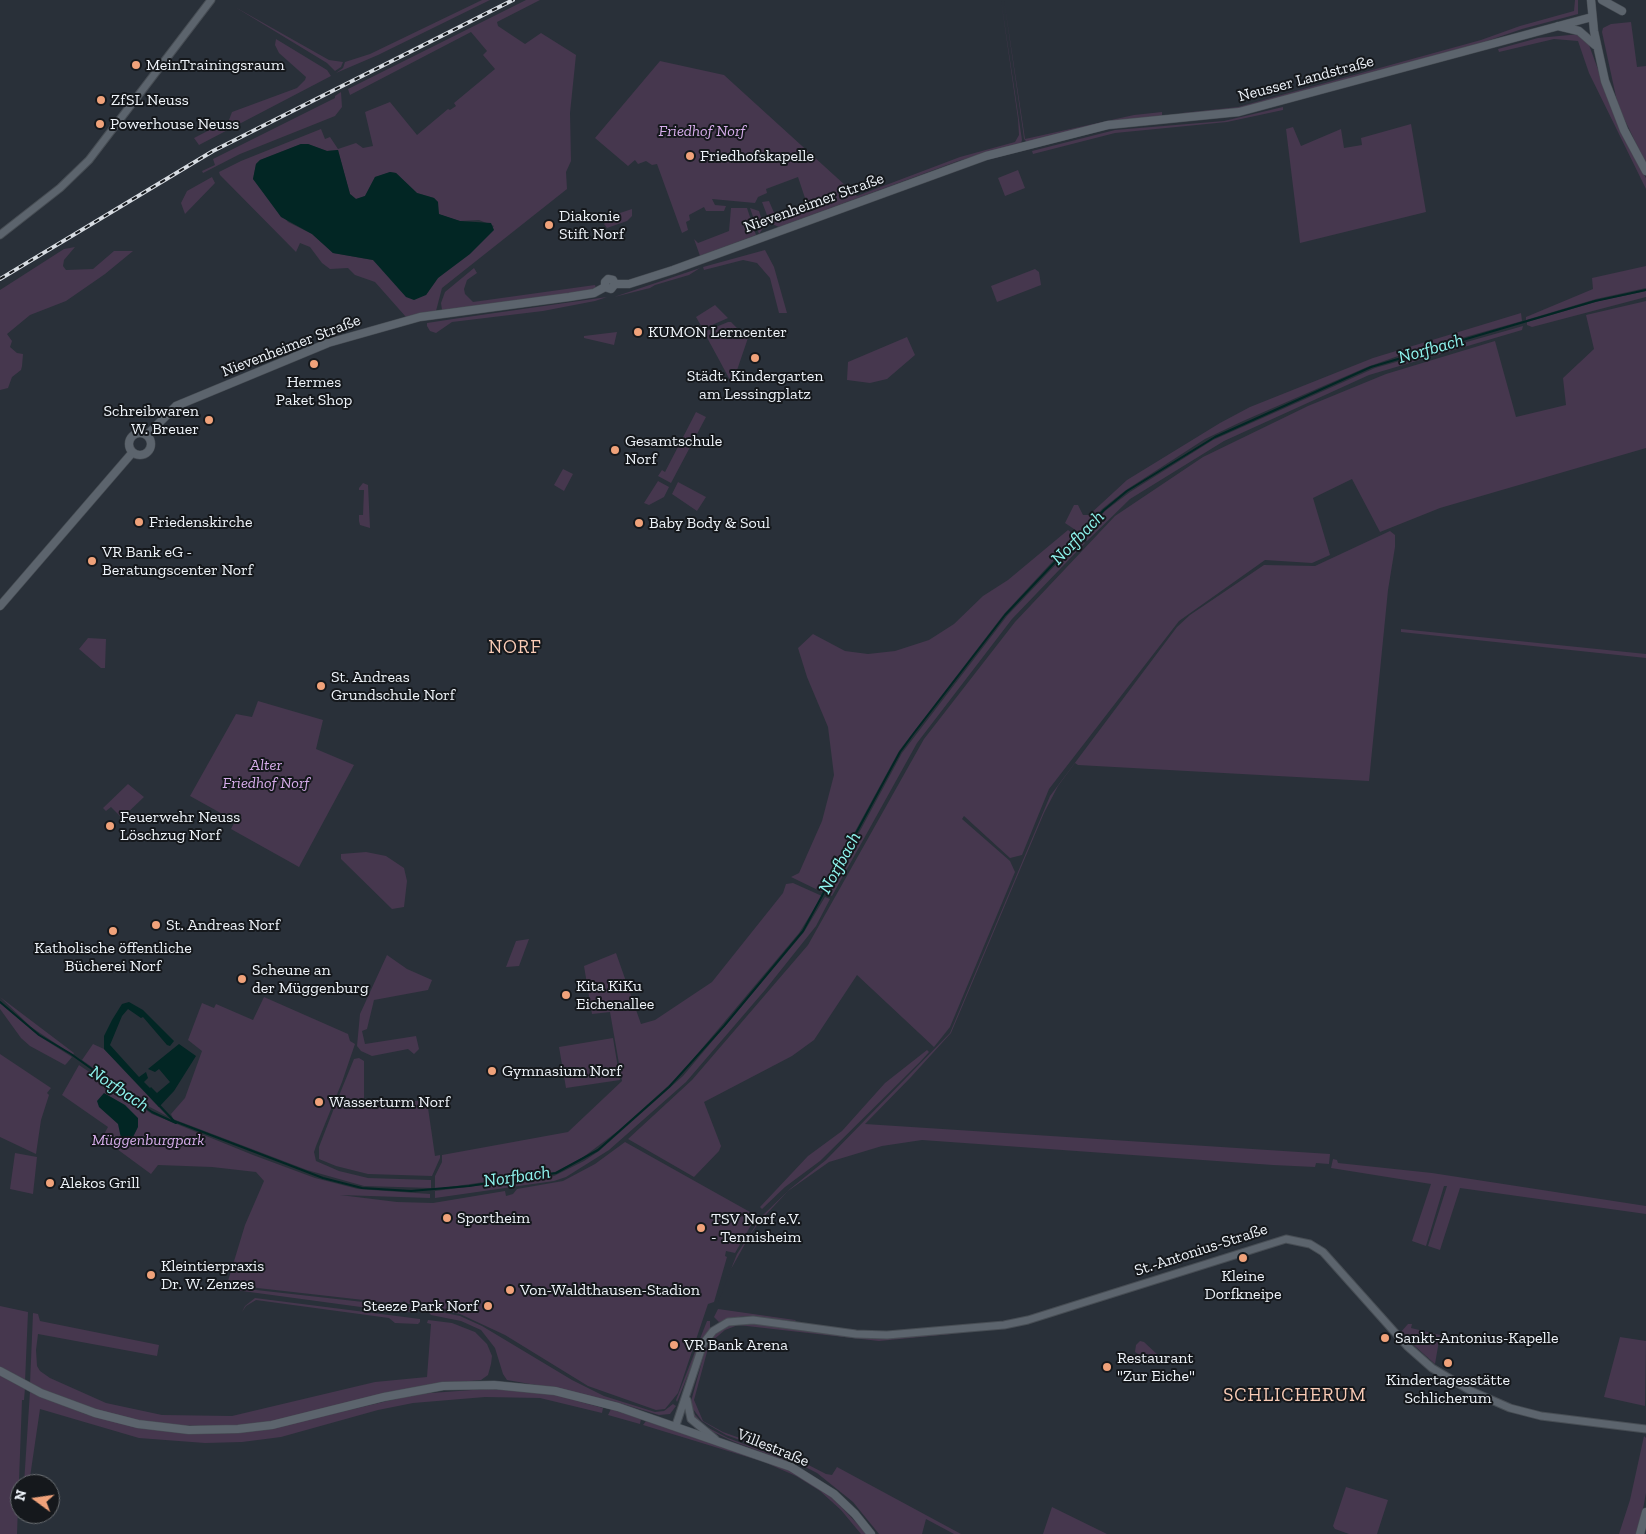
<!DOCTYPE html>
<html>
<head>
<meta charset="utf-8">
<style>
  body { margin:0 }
  #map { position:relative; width:1646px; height:1534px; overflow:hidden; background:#293039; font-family:"Zilla Slab",serif }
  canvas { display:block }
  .north { position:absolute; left:10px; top:1474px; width:50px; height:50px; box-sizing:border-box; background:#15181c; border:1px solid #6c7074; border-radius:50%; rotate:284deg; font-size:14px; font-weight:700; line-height:20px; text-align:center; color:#eef3f9 }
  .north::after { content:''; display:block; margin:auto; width:18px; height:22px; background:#f0a27a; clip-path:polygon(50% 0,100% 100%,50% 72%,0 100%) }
</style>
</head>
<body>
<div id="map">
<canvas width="1646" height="1534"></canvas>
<div class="north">N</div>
</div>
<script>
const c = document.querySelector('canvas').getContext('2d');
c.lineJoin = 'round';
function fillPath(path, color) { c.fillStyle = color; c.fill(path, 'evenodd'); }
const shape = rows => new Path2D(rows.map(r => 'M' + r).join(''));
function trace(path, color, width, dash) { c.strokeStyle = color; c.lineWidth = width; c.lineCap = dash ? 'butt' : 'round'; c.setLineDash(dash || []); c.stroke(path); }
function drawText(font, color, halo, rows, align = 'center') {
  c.font = font + ' "Zilla Slab",serif'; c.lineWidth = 4; c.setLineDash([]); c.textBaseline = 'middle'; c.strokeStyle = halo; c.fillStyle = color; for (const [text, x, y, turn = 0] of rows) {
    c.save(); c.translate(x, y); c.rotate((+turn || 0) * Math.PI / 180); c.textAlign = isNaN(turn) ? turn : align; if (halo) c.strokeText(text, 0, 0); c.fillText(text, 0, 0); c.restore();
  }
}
const green = shape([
  [482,0,490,0,378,55,336,73,343,68,345,62,370,54],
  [526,0,540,0,497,22,498,26,525,44,541,33,576,55,570,113,571,161,566,172,567,189,442,288,436,311,406,317,375,282,355,275,348,268,330,269,322,263,310,247,300,243,296,252,220,175,219,172,241,161,321,129,325,139,330,137,338,149,356,143,363,148,373,146,365,112,390,102,417,135,448,109,450,110,456,106,454,103,495,69,483,55,487,51,471,32,350,95,348,89],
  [301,144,308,144,327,151,338,150,350,194,356,199,365,196,375,177,390,172,396,173,417,193,434,198,438,202,438,214,460,221,479,220,494,226,438,278,426,295,373,260,333,253,312,234,288,222,253,179,256,164,260,160],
  [1001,0,1022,140,1021,143,958,161,779,227,770,223,762,202,769,201,775,215,807,204,798,177,766,189,767,193,758,197,755,203,712,199,715,205,726,206,724,211,706,211,704,207,689,215,690,220,686,222,688,230,682,233,657,164,652,165,646,161,638,164,635,160,628,166,595,138,660,61,724,75,857,196,960,157,1015,142,1019,135,1018,119],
  [1004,0,1025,139,1134,115,1162,112,1162,116,1115,121,1028,142,1026,141,1024,139,1023,131],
  [1575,0,1578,0,1578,14,1522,29,1481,43,1242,108,1182,115,1182,113,1238,107,1481,40,1520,26,1574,11],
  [235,7,329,60,343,62,341,67,335,71,327,63],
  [1631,22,1637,67,1646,66,1646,164,1618,106,1602,32,1603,28,1611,24],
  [1580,34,1589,45,1619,126,1646,178,1646,189,1589,73,1578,41,1554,39,1499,52,1498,49,1538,38],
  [276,39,327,70,331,76,199,145,194,138,229,120,232,112,297,88,305,80,306,77,279,53,275,45],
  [341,92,342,107,335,116,240,154,203,173,202,171,215,165,213,159,335,98,335,96],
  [1283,107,1283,110,1227,122,1115,133,1033,154,1032,151,1115,130,1224,121],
  [1411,124,1426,212,1300,243,1286,129,1293,127,1301,146,1341,129,1344,148,1362,145,1361,138],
  [1018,170,1025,188,1005,196,998,178],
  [212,177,215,183,185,214,181,203,187,191],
  [731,208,747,208,756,235,700,256,694,239,698,243,729,231],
  [750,208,759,211,764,227,759,234],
  [632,209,632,216,627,221,607,228,604,224,611,216],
  [75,247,64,260,63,266,66,270,93,269,114,251,133,251,105,274,66,301,30,315,7,334,12,341,10,347,17,353,23,354,22,366,21,370,12,377,8,388,0,390,0,290,64,249],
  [765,250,774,267,787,313,779,313,770,278,757,263,743,260,704,270,703,267],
  [1646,266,1646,288,1596,299,1526,320,1526,317,1593,289,1592,278],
  [474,268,477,273,467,280,464,289,465,294,473,302,595,285,596,288,586,291,442,310,441,303,445,292],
  [700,268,689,275,655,285,650,288,614,297],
  [1035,269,1039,272,1041,285,997,302,991,286],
  [1646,291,1646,297,1532,327,1527,325,1527,322,1599,301],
  [607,297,595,301,543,311,452,322,436,333,430,331,427,326,427,323,453,319],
  [1646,301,1646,448,1440,508,1380,532,1352,479,1313,498,1330,555,1312,563,1265,560,1179,621,1049,789,1022,855,1010,858,964,816,962,819,1010,861,1015,872,950,1027,934,1047,857,975,814,1040,792,1056,704,1102,721,1146,719,1151,694,1177,628,1139,692,1080,808,945,924,739,1015,622,1115,516,1203,457,1308,406,1386,374,1495,341,1516,417,1566,405,1563,378,1594,349,1586,315],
  [715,305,728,318,703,329,696,317],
  [1521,313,1522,321,1401,355,1367,367,1243,421,1205,439,1126,490,1102,509,1080,533,1065,523,1074,505,1078,505,1083,515,1089,515,1127,480,1220,423,1250,407,1373,358],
  [728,322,731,322,746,337,749,335,735,376,730,380,704,332],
  [1523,326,1522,330,1369,375,1224,441,1130,499,1087,541,1082,536,1105,511,1130,492,1213,440,1375,368],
  [617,332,614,345,584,338,584,336],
  [907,337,915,355,887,379,870,383,847,380,848,362],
  [696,412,706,417,671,483,658,476,662,470,665,472],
  [563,469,573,474,564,491,554,485],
  [658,481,669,487,664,497,649,505,644,503],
  [678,482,706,497,697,511,672,494],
  [363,483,368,485,370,528,360,525,359,521,359,515,363,515,364,490,359,490,359,488],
  [1068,530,1076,536,1004,614,899,751,822,892,791,877,799,873,822,821,834,775,828,727,807,677,798,648,813,634,845,651,868,654,895,651,929,640,954,624,983,596,1008,580],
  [1390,531,1395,535,1395,547,1388,590,1369,781,1078,765,1075,763,1058,786,1044,813,951,1033,911,1077,865,1124,1330,1154,1329,1164,1316,1163,1315,1167,1273,1165,922,1140,882,1146,829,1162,788,1191,761,1220,750,1235,731,1269,717,1305,733,1264,737,1254,761,1217,790,1189,826,1160,950,1033,1050,796,1177,627,1190,615,1264,565,1315,566],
  [1080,539,1085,543,1012,619,917,743,832,896,826,894,902,753,1007,616],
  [1401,629,1646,654,1646,658,1401,632],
  [88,638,106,639,105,668,101,668,79,649],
  [258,701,323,720,316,749,354,765,299,867,231,829,235,821,190,796,236,714,252,717],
  [128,784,144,797,122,818,111,807,106,811,103,808],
  [366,852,386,856,404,868,407,881,404,907,392,909,341,859,341,854],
  [793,883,822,896,799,933,678,1077,618,1131,582,1158,555,1172,435,1189,435,1176,442,1162,442,1155,568,1132,622,1081,610,1012,592,1014,584,966,616,953,641,1024,655,1020,712,982,783,893,786,884],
  [825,897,830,899,816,926,765,990,686,1082,609,1150,566,1177,554,1181,435,1198,435,1191,554,1176,584,1161,599,1151,683,1076,804,932],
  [529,939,519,966,506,967,516,941],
  [387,955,407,969,432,980,428,990,374,1000,367,1029,362,1031,365,1044,416,1036,419,1049,414,1054,408,1049,372,1056,361,1051,357,1046,360,1014],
  [0,997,74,1053,73,1055,31,1027],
  [264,997,348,1034,350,1041,355,1044,342,1082,316,1146,314,1152,316,1161,339,1171,368,1178,431,1180,431,1188,364,1186,307,1170,173,1119,171,1114,185,1098,202,1051,188,1040,202,1003,214,1008,216,1004,253,1020],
  [0,1003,39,1036,72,1057,67,1063,65,1065,30,1046,21,1038,0,1009],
  [613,1038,620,1080,566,1088,559,1047],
  [93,1044,104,1049,167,1116,144,1104,82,1060],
  [927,1050,929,1052,920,1062,820,1161,785,1187,762,1209,760,1207,808,1156,842,1131,885,1083],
  [0,1054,51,1088,47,1093,49,1095,41,1120,36,1154,0,1137],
  [359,1058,364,1061,364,1101,427,1101,435,1156,440,1155,440,1158,432,1176,368,1174,336,1166,319,1159,319,1147,336,1103,354,1059],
  [79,1065,152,1114,253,1155,315,1178,358,1189,430,1194,430,1198,340,1195,397,1202,433,1203,505,1191,506,1196,513,1194,517,1189,563,1181,595,1164,625,1142,750,1212,754,1220,735,1253,726,1251,725,1256,727,1257,714,1302,708,1304,678,1393,665,1409,656,1410,588,1386,505,1335,460,1314,426,1307,425,1304,408,1304,404,1301,399,1304,231,1285,228,1281,245,1225,264,1181,256,1172,212,1167,158,1165,151,1174,102,1138,108,1127,62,1095],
  [15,1153,37,1157,33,1194,10,1189],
  [1333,1159,1337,1160,1338,1163,1432,1173,1646,1206,1646,1214,1460,1188,1440,1250,1428,1246,1447,1186,1444,1186,1426,1246,1412,1241,1431,1184,1331,1168],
  [235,1288,256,1290,417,1308,411,1312,383,1310,235,1290],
  [255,1298,420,1319,420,1322,418,1324,395,1323,389,1318,256,1300,246,1306,242,1312,245,1306],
  [0,1306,28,1312,25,1382,0,1367],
  [426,1309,460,1316,482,1326,572,1380,604,1396,655,1412,664,1411,673,1404,676,1406,670,1414,659,1415,616,1402,553,1388,507,1380,503,1374,495,1348,481,1330,461,1321,431,1315],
  [718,1309,795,1320,796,1321,743,1316,719,1322,714,1317],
  [33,1313,38,1314,40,1321,159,1345,157,1356,38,1334,36,1350,37,1366,40,1371,50,1378,106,1403,162,1415,232,1416,375,1382,427,1377,431,1324,427,1323,428,1320,452,1323,475,1332,487,1344,492,1356,491,1364,488,1375,481,1380,426,1385,272,1422,226,1427,173,1425,129,1419,84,1407,30,1384],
  [707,1321,710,1321,710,1329,700,1345,677,1402,676,1400],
  [750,1323,881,1338,962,1333,879,1341,738,1325,725,1330,712,1341,707,1352,694,1400,703,1421,723,1432,793,1457,826,1474,832,1475,837,1467,961,1534,954,1534,926,1519,922,1534,879,1534,853,1502,817,1473,784,1456,726,1435,702,1421,690,1405,706,1347,716,1333,728,1325],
  [1408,1324,1412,1324,1411,1328,1440,1335,1435,1364,1400,1333],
  [1620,1337,1646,1341,1645,1406,1604,1397],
  [1140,1341,1144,1342,1160,1357,1155,1365,1135,1352,1136,1345],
  [0,1374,25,1388,24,1400,22,1400,17,1534,0,1534],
  [486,1389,545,1392,603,1408,602,1413,540,1398,485,1397,413,1403,378,1410,281,1437,242,1442,205,1443,139,1438,40,1409,29,1484,24,1484,30,1391,85,1414,151,1429,285,1425,417,1394],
  [611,1409,641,1419,640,1424,608,1415],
  [690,1409,705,1426,728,1438,784,1459,791,1463,732,1441,703,1427,693,1418],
  [646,1421,723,1446,793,1472,831,1496,867,1534,861,1534,841,1510,820,1491,796,1476,764,1462,643,1425],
  [1644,1436,1646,1438,1646,1493,1643,1509,1636,1534,1619,1534,1630,1500],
  [1346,1487,1388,1500,1377,1534,1349,1534,1335,1529,1333,1526],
  [1052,1507,1107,1534,1043,1534]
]);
const water = shape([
  [301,144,308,144,327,151,338,150,350,194,356,199,365,196,375,177,390,172,396,173,417,193,434,198,438,202,439,214,460,221,491,223,494,230,470,254,438,278,426,295,414,300,406,297,373,260,333,253,312,234,281,217,253,179,256,164,260,160],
  [129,1002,143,1010,174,1041,170,1046,167,1045,143,1017,141,1018,128,1009,122,1016,110,1045,139,1077,146,1072,148,1078,144,1082,150,1088,151,1087,157,1093,170,1082,159,1069,155,1072,148,1069,179,1044,196,1056,174,1091,159,1107,104,1049,104,1036,112,1020,122,1004],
  [104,1093,125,1105,138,1118,138,1127,132,1139,124,1141,121,1138,118,1124,99,1107,97,1101]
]);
const stream = shape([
  [0,1002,39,1035,71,1054,152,1112,176,1123,174,1121,323,1178,362,1188,411,1191,469,1186,556,1173,598,1150,669,1087,724,1026,803,931,900,752,914,733,1005,615,1104,510,1127,491,1215,437,1371,367,1595,301,1646,290],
  [158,1104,174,1121]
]);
const tertiary = shape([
  [0,235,60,188,89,160,211,0],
  [687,1400,691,1419,715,1439],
  [676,1425,703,1344,713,1331,728,1322,753,1320,856,1334,887,1335,1004,1325,1028,1320,1286,1239,1310,1244,1323,1252,1407,1346,1432,1368,1471,1391,1510,1408,1541,1416,1646,1429]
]);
const secondary = shape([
  [1591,0,1594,31,1605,81,1624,130,1646,171],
  [1602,0,1622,11],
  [1558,26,1579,31,1595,45],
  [605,287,605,282,608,279,613,280,615,284,629,284,673,270,986,156,1108,125,1239,112,1592,17],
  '129 444a11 11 0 1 1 22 0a11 11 0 1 1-22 0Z',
  [147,435,176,406,328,343,420,317,569,297,594,293,605,287,611,289,615,284],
  [0,606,132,453],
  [0,1371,41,1393,95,1413,138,1424,189,1430,238,1429,272,1425,384,1397,443,1386,494,1385,555,1391,618,1407,791,1467,834,1494,855,1514,871,1534],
  [1640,1534,1646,1512]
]);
const rail = shape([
  [0,279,213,151,513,0]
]);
const markers = [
  [136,65,5,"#f0a27a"],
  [101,100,5,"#f0a27a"],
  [100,124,5,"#f0a27a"],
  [690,156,5,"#f0a27a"],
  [549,225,5,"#f0a27a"],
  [638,332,5,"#f0a27a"],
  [755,358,5,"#f0a27a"],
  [314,364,5,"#f0a27a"],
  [209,420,5,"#f0a27a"],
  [615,450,5,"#f0a27a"],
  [139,522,5,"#f0a27a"],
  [639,523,5,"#f0a27a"],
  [92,561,5,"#f0a27a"],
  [321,686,5,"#f0a27a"],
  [110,826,5,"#f0a27a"],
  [156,925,5,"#f0a27a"],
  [113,931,5,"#f0a27a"],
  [242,979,5,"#f0a27a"],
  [566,995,5,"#f0a27a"],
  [492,1071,5,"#f0a27a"],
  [319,1102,5,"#f0a27a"],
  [50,1183,5,"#f0a27a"],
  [447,1218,5,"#f0a27a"],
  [701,1228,5,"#f0a27a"],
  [1243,1258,5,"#f0a27a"],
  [151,1275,5,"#f0a27a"],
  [510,1290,5,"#f0a27a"],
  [488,1306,5,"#f0a27a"],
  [1385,1338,5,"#f0a27a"],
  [674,1345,5,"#f0a27a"],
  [1448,1363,5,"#f0a27a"],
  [1107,1367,5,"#f0a27a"]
];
const poiNames = [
  ["MeinTrainingsraum",146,65],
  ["ZfSL Neuss",111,100],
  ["Powerhouse Neuss",110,124],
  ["Friedhofskapelle",700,156],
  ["Diakonie",559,216],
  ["Stift Norf",559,234],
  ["KUMON Lerncenter",648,332],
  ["Städt. Kindergarten",755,376,"center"],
  ["am Lessingplatz",755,394,"center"],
  ["Hermes",314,382,"center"],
  ["Paket Shop",314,400,"center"],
  ["Schreibwaren",199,411,"right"],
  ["W. Breuer",199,429,"right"],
  ["Gesamtschule",625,441],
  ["Norf",625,459],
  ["Friedenskirche",149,522],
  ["Baby Body & Soul",649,523],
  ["VR Bank eG -",102,552],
  ["Beratungscenter Norf",102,570],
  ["St. Andreas",331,677],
  ["Grundschule Norf",331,695],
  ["Feuerwehr Neuss",120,817],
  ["Löschzug Norf",120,835],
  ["St. Andreas Norf",166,925],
  ["Katholische öffentliche",113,948,"center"],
  ["Bücherei Norf",113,966,"center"],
  ["Scheune an",252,970],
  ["der Müggenburg",252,988],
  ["Kita KiKu",576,986],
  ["Eichenallee",576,1004],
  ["Gymnasium Norf",502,1071],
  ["Wasserturm Norf",329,1102],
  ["Alekos Grill",60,1183],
  ["Sportheim",457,1218],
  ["TSV Norf e.V.",711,1219],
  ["- Tennisheim",711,1237],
  ["Kleintierpraxis",161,1266],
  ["Dr. W. Zenzes",161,1284],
  ["Kleine",1243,1276,"center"],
  ["Dorfkneipe",1243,1294,"center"],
  ["Von-Waldthausen-Stadion",520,1290],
  ["Steeze Park Norf",478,1306,"right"],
  ["Sankt-Antonius-Kapelle",1395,1338],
  ["VR Bank Arena",684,1345],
  ["Restaurant",1117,1358],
  ["\"Zur Eiche\"",1117,1376],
  ["Kindertagesstätte",1448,1380,"center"],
  ["Schlicherum",1448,1398,"center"]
];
const streetNames = [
  ["Neusser Landstraße",1306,79,-15],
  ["Nievenheimer Straße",814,203,-20],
  ["Nievenheimer Straße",291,346,-21],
  ["St.-Antonius-Straße",1201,1250,-18],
  ["Villestraße",773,1448,22]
];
const parkNames = [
  ["Friedhof Norf",702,131],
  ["Alter",266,765],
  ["Friedhof Norf",266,783],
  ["Müggenburgpark",148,1140]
];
const waterNames = [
  ["Norfbach",1431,349,-16],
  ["Norfbach",1078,538,-46],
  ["Norfbach",840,863,-61],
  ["Norfbach",119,1089,34],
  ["Norfbach",517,1177,-8]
];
const quarterNames = [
  ["NORF",515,648],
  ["SCHLICHERUM",1295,1396]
];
fillPath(green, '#46374e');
fillPath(water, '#022624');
trace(stream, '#022624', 2);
trace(tertiary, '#474d54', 9);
trace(secondary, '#474d54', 9);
trace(tertiary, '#5c646d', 7);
trace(secondary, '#5c646d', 8);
trace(rail, '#d7dce2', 4);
trace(rail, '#15181c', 2, [5.5]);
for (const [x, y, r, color] of markers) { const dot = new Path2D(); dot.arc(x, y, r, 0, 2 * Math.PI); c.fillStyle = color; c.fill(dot); trace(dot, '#15181c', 2); }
drawText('16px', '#eef3f9', '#15181c', poiNames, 'left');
drawText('16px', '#eef3f9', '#15181c', streetNames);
drawText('italic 16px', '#d7adeb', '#15181c', parkNames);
drawText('italic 18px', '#8ff5ef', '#15181c', waterNames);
c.letterSpacing = '1px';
drawText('19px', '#faccb6', '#15181c', quarterNames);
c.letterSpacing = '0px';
</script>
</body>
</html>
